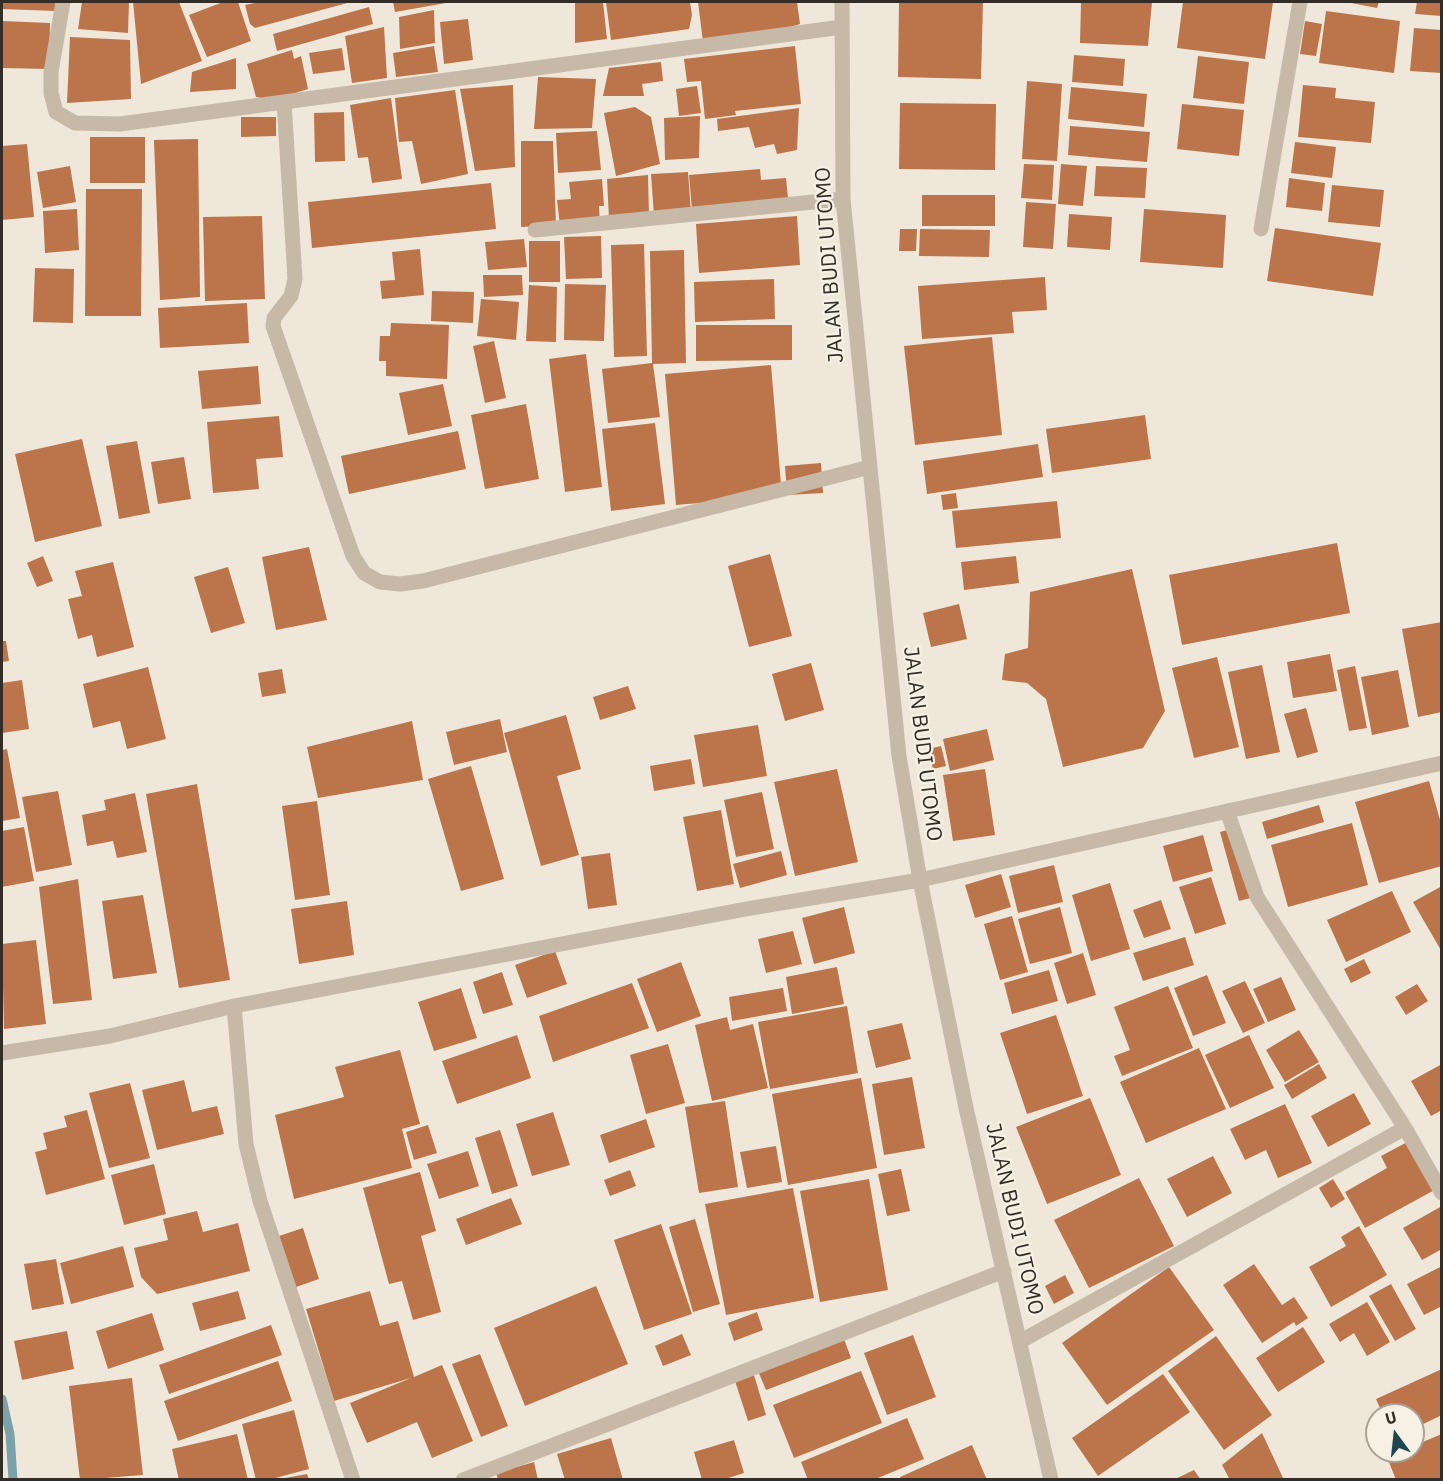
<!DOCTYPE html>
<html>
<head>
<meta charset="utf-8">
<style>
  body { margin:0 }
  #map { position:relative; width:1443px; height:1481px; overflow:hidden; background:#efe8da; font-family:"IBM Plex Sans",sans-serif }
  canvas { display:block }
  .frame { position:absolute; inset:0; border:3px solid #332c27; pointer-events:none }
  .north { position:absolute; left:1365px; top:1403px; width:60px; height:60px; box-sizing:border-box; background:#f7f1e5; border:2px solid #a9a299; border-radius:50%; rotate:345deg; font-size:16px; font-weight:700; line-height:24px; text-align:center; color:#332c27 }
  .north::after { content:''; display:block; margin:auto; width:21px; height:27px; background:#204751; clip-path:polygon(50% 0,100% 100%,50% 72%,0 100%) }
</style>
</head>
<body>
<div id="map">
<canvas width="1443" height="1481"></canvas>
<div class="frame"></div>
<div class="north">U</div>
</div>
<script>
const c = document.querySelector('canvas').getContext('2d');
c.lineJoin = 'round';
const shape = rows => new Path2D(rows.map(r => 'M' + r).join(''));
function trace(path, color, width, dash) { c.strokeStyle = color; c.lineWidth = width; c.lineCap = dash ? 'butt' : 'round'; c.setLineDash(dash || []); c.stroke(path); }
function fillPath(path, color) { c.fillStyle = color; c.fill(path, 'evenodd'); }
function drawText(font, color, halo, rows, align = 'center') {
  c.font = font + ' "IBM Plex Sans",sans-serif'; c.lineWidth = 4.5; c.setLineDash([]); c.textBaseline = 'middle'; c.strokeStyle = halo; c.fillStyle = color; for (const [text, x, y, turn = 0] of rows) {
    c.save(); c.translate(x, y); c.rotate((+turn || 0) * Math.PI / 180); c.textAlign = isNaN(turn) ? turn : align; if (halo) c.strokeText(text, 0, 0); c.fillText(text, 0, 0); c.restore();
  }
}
const stream = shape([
  [2,1399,10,1434,13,1480]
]);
const building = shape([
  [2,2,56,2,56,11,2,9],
  [82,2,129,2,128,33,78,29],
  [133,2,179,2,202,61,141,84],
  [223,2,238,2,251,41,207,57,189,15],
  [260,2,351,2,255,28,250,24,245,5],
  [393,2,446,2,446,3,395,12],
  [575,2,603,2,607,39,575,43],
  [606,2,690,2,692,15,689,29,611,40],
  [698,2,797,2,800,24,767,35,703,42],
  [899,2,983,2,981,79,898,77],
  [1081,2,1152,2,1148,46,1080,43],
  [1183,2,1273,2,1265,59,1177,48],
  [1346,2,1379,2,1377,8],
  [1417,2,1442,2,1442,16,1415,14],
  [369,7,373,24,277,51,273,34],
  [434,10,435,43,400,49,399,17],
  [1326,11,1400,21,1394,73,1319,63],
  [468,19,473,60,444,64,440,22],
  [2,21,50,23,49,69,2,68],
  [1305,21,1322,24,1316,56,1300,54],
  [384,27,387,78,352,83,345,36],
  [1414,28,1442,30,1442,73,1410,71],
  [70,37,130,40,131,99,67,103],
  [434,46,438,72,396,77,393,53],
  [795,46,801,104,735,111,736,115,705,119,701,81,687,82,684,59],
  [342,48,345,70,313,74,309,53],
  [292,50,294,59,301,56,308,89,273,100,256,97,247,64],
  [1074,55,1125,59,1123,86,1072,82],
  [1198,56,1249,62,1244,104,1193,98],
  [236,58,236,89,190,92,192,72],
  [661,62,663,81,642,84,644,96,603,96,609,68],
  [538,77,596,79,592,128,534,129],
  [1027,81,1062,84,1057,161,1022,159],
  [513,85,515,167,475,171,460,89],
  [1303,85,1336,88,1335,98,1375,102,1371,143,1298,137],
  [697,86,701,113,679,116,676,89],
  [1071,87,1147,94,1144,127,1068,119],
  [455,90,468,174,421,184,412,141,399,142,395,98],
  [391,98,402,179,372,183,368,157,358,158,350,105],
  [900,103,996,104,995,170,899,169],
  [1182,104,1244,110,1239,156,1177,149],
  [635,107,651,117,660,164,616,176,604,113],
  [799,108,797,150,777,154,774,144,755,148,749,127,718,131,717,119],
  [344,112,345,161,315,162,314,113],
  [700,116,699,158,665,160,664,118],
  [241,117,276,117,276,136,241,137],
  [1070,126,1150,132,1147,162,1068,155],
  [597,131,601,170,558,173,556,133],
  [90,137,145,137,145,183,90,183],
  [198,139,200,297,160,300,154,140],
  [521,141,553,141,556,225,521,227],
  [1295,142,1336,147,1332,178,1291,173],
  [27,144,34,217,2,220,2,146],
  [1024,164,1054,165,1052,200,1021,198],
  [1061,164,1087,166,1083,206,1058,204],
  [70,166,76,202,43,208,37,172],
  [1096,166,1147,168,1145,198,1094,196],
  [760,169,761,180,786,178,789,209,692,210,689,175],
  [688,172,691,213,654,216,651,174],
  [648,175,649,217,609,219,607,179],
  [1289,178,1325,183,1322,211,1286,207],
  [602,179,604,206,599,206,600,227,560,226,557,200,571,199,569,182],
  [491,183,496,229,312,248,308,202],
  [1332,185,1384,190,1380,227,1328,222],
  [86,189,142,189,141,316,85,316],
  [922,195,995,195,995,226,922,226],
  [1026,202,1056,204,1053,249,1023,247],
  [77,209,79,250,45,253,43,211],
  [1144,209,1226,215,1223,268,1140,262],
  [1069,214,1112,217,1110,250,1067,247],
  [262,216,265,299,205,301,203,217],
  [797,216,800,265,699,273,696,224],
  [1275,228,1381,243,1373,296,1267,281],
  [900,229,917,229,916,251,899,251],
  [920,229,990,230,989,257,919,256],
  [601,236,602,278,566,279,564,237],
  [524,239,527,267,488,270,485,242],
  [529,241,560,241,560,282,529,282],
  [644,244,647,356,614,357,611,245],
  [420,249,424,295,382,299,380,281,395,280,392,252],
  [684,250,686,363,653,364,660,417,608,423,602,369,652,363,650,251],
  [35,268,74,269,73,323,33,322],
  [483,275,522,275,523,295,484,297],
  [1045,277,1047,310,1012,312,1014,333,922,339,918,286],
  [774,279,775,319,695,322,694,282],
  [565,284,606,285,604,341,564,340],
  [529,285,557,287,556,342,526,341],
  [432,291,474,292,473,323,431,321],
  [481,299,519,302,516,340,477,336],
  [247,303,249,343,160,348,158,308],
  [391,323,449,325,447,379,386,376,386,361,379,361,380,336,390,336],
  [696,325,792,325,792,360,696,361],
  [992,337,1002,435,915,445,904,346],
  [494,341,506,398,485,403,473,346],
  [586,354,602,487,565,492,549,359],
  [771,365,782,496,676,505,665,374],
  [258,366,261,404,202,409,198,371],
  [443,384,452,426,408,435,399,393],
  [526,404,539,479,485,489,471,415],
  [1145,415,1151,459,1052,473,1046,429],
  [279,416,283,457,256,459,259,489,213,493,207,422],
  [655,423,665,504,611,511,602,429],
  [458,431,466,469,349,494,341,456],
  [82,439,102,526,35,542,15,454],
  [137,441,150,513,119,519,106,446],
  [1038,444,1043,477,927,494,923,461],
  [184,457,191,499,158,504,151,462],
  [821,463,823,493,787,495,785,466],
  [956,493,958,508,943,510,941,495],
  [1057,501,1061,538,956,548,952,511],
  [1337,543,1350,613,1182,645,1169,575],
  [309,547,327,620,276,630,262,557],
  [770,554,792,636,749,647,728,566],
  [43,556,53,581,37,587,27,563],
  [1016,556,1019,583,964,590,961,562],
  [113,562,134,647,97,657,92,635,78,639,68,599,82,596,75,571],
  [228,567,245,623,211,633,194,577],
  [1132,569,1165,711,1143,748,1063,767,1046,699,1027,683,1002,680,1005,654,1028,648,1030,592],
  [959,604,967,639,931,647,923,613],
  [1442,622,1442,712,1418,717,1402,629],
  [2,641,6,641,9,661,2,662],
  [1330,654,1337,691,1293,698,1287,662],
  [1217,657,1239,747,1194,758,1172,668],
  [811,663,824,710,785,721,772,674],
  [1262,665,1280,752,1246,759,1228,672],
  [1355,666,1367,728,1349,731,1337,670],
  [148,667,166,739,127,749,120,721,93,728,83,684],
  [282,669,286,693,262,697,258,673],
  [1398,670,1409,727,1372,735,1361,677],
  [22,680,29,729,2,733,2,683],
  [628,686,636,709,600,720,593,697],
  [1306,708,1318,752,1297,758,1284,714],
  [566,715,581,769,557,776,579,855,541,866,504,733],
  [500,719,507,752,454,765,446,732],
  [412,721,423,780,318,798,307,747],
  [758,725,767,776,703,787,694,735],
  [987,729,994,760,950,771,943,739],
  [941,746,946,766,933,769,928,749],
  [7,749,20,818,2,821,2,750],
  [691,759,695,784,654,791,650,766],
  [471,766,504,879,461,891,428,779],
  [837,769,858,862,795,876,774,782],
  [985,769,995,835,953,841,943,775],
  [1429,781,1442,827,1442,866,1379,883,1355,802],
  [197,784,230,980,179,988,146,794],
  [58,791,72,865,36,872,22,797],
  [762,792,774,849,736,857,724,800],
  [135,793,147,852,117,858,113,841,87,846,82,815,106,810,104,800],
  [317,801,330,895,295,900,282,806],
  [1319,805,1324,822,1267,839,1262,822],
  [721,810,734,884,697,891,683,817],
  [1352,823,1368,885,1288,907,1271,845],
  [24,827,34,881,2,887,2,831],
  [1239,827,1258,896,1239,901,1220,832],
  [1203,835,1213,871,1173,882,1163,846],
  [781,851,787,875,740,888,733,864],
  [610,853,617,905,588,909,581,857],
  [1054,865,1063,902,1018,913,1009,876],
  [1001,874,1011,907,975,918,965,885],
  [1211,877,1226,924,1195,934,1179,887],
  [78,879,92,1000,53,1004,39,887],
  [1110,883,1130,949,1091,961,1072,895],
  [1442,886,1442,952,1413,902],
  [1392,891,1411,932,1346,962,1327,920],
  [143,895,157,973,113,979,102,901],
  [1161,900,1171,929,1144,938,1133,910],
  [347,901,354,955,299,964,291,909],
  [844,907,855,953,814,964,802,918],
  [1060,907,1072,953,1030,964,1018,919],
  [1012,916,1028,972,1000,980,984,924],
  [793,931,802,964,766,973,758,939],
  [1185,937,1194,965,1143,981,1133,953],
  [36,940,46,1024,4,1029,2,944],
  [555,951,567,984,527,998,515,965],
  [1083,953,1096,995,1067,1004,1054,963],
  [1364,959,1371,973,1351,983,1344,969],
  [681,962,701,1016,657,1032,637,979],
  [837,967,844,1004,792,1014,786,977],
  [1049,970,1058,1001,1012,1014,1004,983],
  [502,972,513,1005,483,1014,473,982],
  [1207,975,1226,1023,1193,1036,1174,988],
  [1281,977,1296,1010,1268,1022,1253,989],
  [1245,981,1265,1023,1243,1033,1222,991],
  [632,983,649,1028,553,1062,539,1016],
  [1417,984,1428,1001,1406,1015,1395,997],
  [1168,986,1193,1048,1122,1076,1114,1056,1130,1050,1114,1007],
  [461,988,477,1038,434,1051,418,1002],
  [783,988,787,1011,732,1021,729,997],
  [847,1006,858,1073,770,1089,758,1022],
  [1056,1015,1083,1096,1027,1114,1000,1033],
  [727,1017,730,1030,753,1024,768,1088,712,1101,695,1025],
  [902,1023,911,1059,876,1068,867,1031],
  [1299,1030,1319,1062,1285,1082,1266,1050],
  [517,1035,531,1078,457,1104,442,1061],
  [1249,1035,1274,1088,1230,1108,1205,1055],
  [668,1044,685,1103,646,1114,630,1055],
  [1199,1048,1226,1109,1146,1143,1120,1082],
  [400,1050,420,1124,402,1129,412,1168,294,1199,275,1115,344,1097,335,1067],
  [1319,1064,1327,1078,1292,1099,1284,1085],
  [1442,1064,1442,1110,1431,1116,1411,1081],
  [912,1077,925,1148,884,1155,872,1084],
  [861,1078,877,1168,788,1185,772,1094],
  [184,1080,192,1112,217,1106,224,1134,157,1150,142,1090],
  [130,1083,150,1158,109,1168,89,1093],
  [1354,1093,1371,1124,1328,1147,1311,1116],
  [1090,1098,1121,1175,1047,1204,1016,1127],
  [725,1101,738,1187,699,1193,685,1107],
  [1285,1104,1312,1163,1278,1178,1266,1150,1245,1160,1230,1129],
  [87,1110,105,1179,46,1195,35,1152,47,1149,43,1133,67,1127,64,1116],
  [553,1112,570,1165,532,1176,516,1124],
  [646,1119,655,1147,609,1163,600,1135],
  [428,1125,437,1153,414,1160,406,1132],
  [500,1130,518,1186,492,1194,475,1138],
  [1413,1139,1440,1187,1365,1228,1345,1192,1387,1168,1381,1156],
  [776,1146,782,1182,747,1188,740,1152],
  [468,1151,479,1186,439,1199,427,1164],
  [1213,1156,1232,1193,1187,1217,1167,1179],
  [154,1164,166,1214,124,1225,111,1175],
  [901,1169,910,1211,887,1216,878,1174],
  [630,1170,636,1186,610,1196,604,1180],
  [420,1172,436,1231,421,1236,441,1312,413,1320,402,1281,389,1284,363,1188],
  [1139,1178,1174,1246,1089,1288,1054,1220],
  [869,1179,888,1290,820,1302,800,1191],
  [1333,1179,1345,1199,1331,1208,1319,1188],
  [793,1188,814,1298,726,1315,705,1204],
  [511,1198,522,1224,466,1245,456,1219],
  [1442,1206,1442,1249,1422,1260,1403,1228],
  [197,1211,203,1232,238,1223,250,1271,157,1294,141,1277,134,1248,168,1240,163,1219],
  [695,1219,720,1304,693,1312,669,1227],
  [661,1224,692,1314,644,1330,614,1240],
  [1359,1226,1387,1275,1331,1307,1309,1267,1346,1246,1341,1237],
  [303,1228,319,1279,296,1287,279,1236],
  [123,1246,134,1287,71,1304,60,1263],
  [56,1259,64,1304,32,1310,24,1264],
  [1254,1264,1282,1305,1294,1297,1308,1318,1296,1326,1294,1322,1262,1343,1223,1285],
  [1442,1266,1442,1306,1424,1315,1407,1284],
  [1169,1267,1214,1330,1107,1405,1062,1343],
  [1065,1275,1074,1293,1054,1304,1045,1286],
  [1391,1284,1416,1329,1395,1341,1369,1296],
  [596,1286,628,1364,525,1406,494,1328],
  [238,1291,246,1319,200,1331,192,1303],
  [370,1291,380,1326,398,1321,414,1377,442,1365,473,1441,432,1458,417,1422,367,1443,350,1403,411,1378,334,1401,306,1309],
  [1367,1302,1390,1342,1367,1356,1354,1333,1340,1342,1329,1324],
  [757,1312,763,1330,734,1341,728,1323],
  [152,1313,164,1350,108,1369,96,1331],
  [271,1325,282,1355,169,1394,159,1365],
  [1303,1327,1325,1362,1278,1392,1256,1358],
  [67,1331,74,1369,22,1380,14,1341],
  [682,1334,691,1355,663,1366,655,1346],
  [913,1335,936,1397,887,1415,864,1353],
  [1216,1336,1272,1415,1224,1450,1168,1371],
  [844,1339,851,1358,766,1390,758,1371],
  [480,1354,508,1426,481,1437,452,1364],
  [278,1361,292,1401,178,1441,164,1401],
  [1442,1369,1442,1415,1413,1429,1413,1415,1383,1415,1376,1399],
  [861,1371,882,1423,794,1458,773,1405],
  [1163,1374,1190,1412,1098,1476,1072,1438],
  [754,1375,766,1415,748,1421,735,1381],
  [132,1378,143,1475,80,1480,69,1386],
  [294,1410,309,1469,268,1480,256,1480,242,1424],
  [907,1418,924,1459,873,1480,808,1480,801,1462],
  [1262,1433,1284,1480,1230,1480,1222,1465],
  [237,1434,248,1480,179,1480,172,1449],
  [1442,1434,1442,1480,1396,1480,1387,1457,1401,1451,1413,1451,1413,1446],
  [611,1438,623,1480,565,1480,557,1454],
  [734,1440,744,1473,722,1480,702,1480,694,1452],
  [972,1445,987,1480,901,1480,900,1477],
  [534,1462,538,1480,498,1480,496,1473],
  [1194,1470,1201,1480,1173,1480],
  [307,1474,309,1480,285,1480,285,1478]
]);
const minor = shape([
  [63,2,51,72,51,93,56,112,75,123,120,124,842,27],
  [842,2,843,199,899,756,920,880,966,1108,1051,1480],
  [284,102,295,279,291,296,274,318,273,326,353,556,364,573,380,582,400,584,423,581,870,467],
  [1261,229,1300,2],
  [535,230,843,199],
  [1227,811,1257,897,1405,1128,1442,1193],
  [234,1006,246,1144,260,1201,353,1480],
  [2,1053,110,1036,234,1006,746,909,920,880,1442,763],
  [1021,1341,1405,1128],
  [463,1480,1004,1271]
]);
const streetNames = [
  ["JALAN BUDI UTOMO",830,265,-94],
  ["JALAN BUDI UTOMO",922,744,83],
  ["JALAN BUDI UTOMO",1014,1219,77]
];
trace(stream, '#7ba2aa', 9);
fillPath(building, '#bc744a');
trace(minor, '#c6b9a7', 15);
drawText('21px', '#332c27', '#f7f1e5', streetNames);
</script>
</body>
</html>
